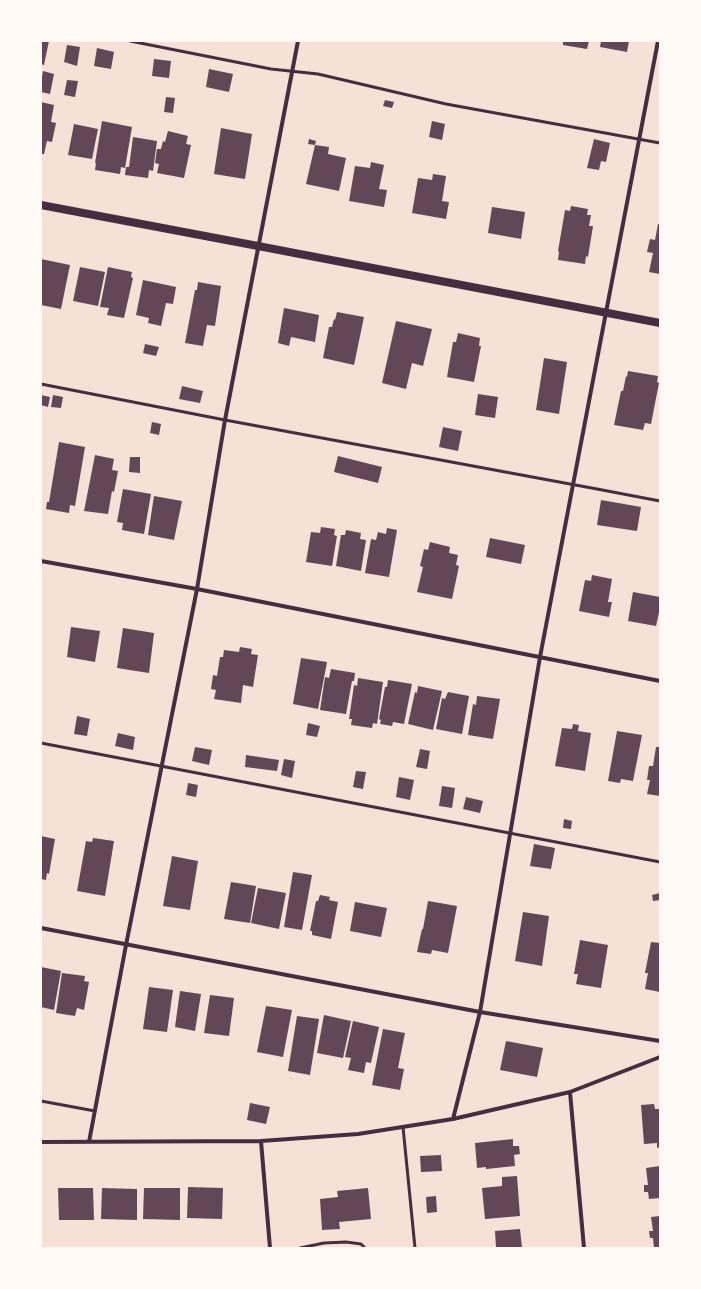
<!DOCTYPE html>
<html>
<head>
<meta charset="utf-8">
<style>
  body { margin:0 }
  #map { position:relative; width:701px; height:1289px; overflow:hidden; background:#f7e1d7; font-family:Lato,sans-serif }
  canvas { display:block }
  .frame { position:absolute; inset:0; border:42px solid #fffaf5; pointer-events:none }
</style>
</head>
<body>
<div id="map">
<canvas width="701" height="1289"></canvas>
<div class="frame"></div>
</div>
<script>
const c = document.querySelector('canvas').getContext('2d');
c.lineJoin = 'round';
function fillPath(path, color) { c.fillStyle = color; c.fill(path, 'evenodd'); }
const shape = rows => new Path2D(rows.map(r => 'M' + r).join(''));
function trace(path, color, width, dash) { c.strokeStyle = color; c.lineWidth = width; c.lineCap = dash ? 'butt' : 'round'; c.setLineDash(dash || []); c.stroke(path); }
const building = shape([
  [41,41,49,41,44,65,41,64],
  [563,41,589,41,587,49,563,45],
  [601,41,629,41,627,52,600,47],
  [67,45,80,47,77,66,64,62],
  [97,48,114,52,111,69,94,66],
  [154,59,171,61,169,78,152,76],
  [209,69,233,74,229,92,206,87],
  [43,71,54,74,50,94,41,92,41,82],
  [67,80,78,81,75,97,64,95],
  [166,97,175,98,173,113,164,112],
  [385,100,394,102,392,108,383,106],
  [41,102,54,105,51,122,56,123,52,142,47,141,44,154,41,154],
  [102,121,132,127,125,168,121,167,120,174,95,170,96,163,95,163],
  [432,121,445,124,442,140,429,137],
  [74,124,98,129,92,159,68,155],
  [221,128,252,134,245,179,214,174],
  [168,131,188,136,186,144,191,145,184,178,157,173,159,164,155,163,157,149,161,149,163,141,165,142],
  [133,137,157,141,153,171,149,170,148,178,125,175,126,167,129,167],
  [309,139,316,141,315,145,329,147,328,154,346,158,339,191,306,184,315,145,308,144],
  [594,139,610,143,606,162,601,161,599,170,587,168],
  [371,162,384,165,379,189,387,190,384,207,349,201,355,166,370,168],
  [433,174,446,176,442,201,449,202,446,219,412,213,418,178,432,180],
  [571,206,588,209,587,215,591,215,589,226,593,226,588,257,586,256,585,264,558,260,559,252,558,251,565,210,570,211],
  [492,207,525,212,521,239,488,233],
  [658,224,660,224,660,274,649,272,653,253,647,252,650,239,655,240],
  [41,259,70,265,61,309,41,305],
  [80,267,105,272,98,306,73,301],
  [108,267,132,272,131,277,133,278,124,318,107,315,109,308,100,307],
  [143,280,176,287,173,304,166,303,161,326,148,323,149,318,136,315],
  [198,282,221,286,215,326,207,325,203,346,185,343,195,290,197,290],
  [284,308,319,315,315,342,291,337,289,346,278,343],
  [337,312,364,317,354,365,323,358,329,327,332,327,334,319,335,320],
  [396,321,432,329,423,366,412,363,406,389,382,383],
  [458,333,480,338,479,346,481,346,474,382,447,377,453,342,456,342],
  [145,344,159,347,156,356,143,353],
  [544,358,567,362,559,414,536,410],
  [628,371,658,376,657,382,659,383,651,424,645,423,643,430,614,425,621,391,623,391,626,376,627,377],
  [182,386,203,391,200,403,179,399],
  [478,394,498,397,495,418,475,415],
  [41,395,50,397,48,407,41,405],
  [53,395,63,397,61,408,51,407],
  [152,422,161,424,159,435,150,433],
  [443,427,462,431,458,451,439,447],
  [59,442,85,447,75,506,70,505,69,513,46,509,47,502,49,502],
  [95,455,114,459,112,470,118,471,114,492,112,491,108,514,84,511],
  [338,456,382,467,378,483,334,472],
  [130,457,140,457,140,473,129,472],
  [123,489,151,494,144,534,122,530,123,523,117,522],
  [154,496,182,501,174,540,148,535],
  [601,500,641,507,637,531,597,525],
  [321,527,335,529,334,535,337,536,332,566,306,562,311,532,320,533],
  [387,528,397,530,389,577,365,573,371,539,376,540,378,532,386,534],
  [346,530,361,533,360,539,366,540,361,571,336,566,341,535,345,535],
  [490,538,525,545,521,564,486,557],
  [430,542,450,547,449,553,458,555,456,565,459,566,452,599,417,592,423,567,420,566,424,549,428,550],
  [592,575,612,579,608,602,612,602,609,617,579,611,585,580,591,581],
  [633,592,660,597,660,608,656,626,628,621],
  [71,627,100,631,95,662,67,657],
  [123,628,154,633,149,673,117,668],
  [240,647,252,649,251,654,258,655,253,687,243,685,241,703,214,699,216,690,211,689,213,675,217,676,220,657,223,657,224,650,239,652],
  [301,658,327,662,318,709,293,704],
  [331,669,355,673,354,681,352,681,346,714,320,710,325,677,329,678],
  [358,678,383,682,377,724,373,723,372,728,351,725,352,719,349,719,354,685,357,686],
  [388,680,412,684,404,724,393,722,392,726,380,724,381,720,379,719,385,687,387,687],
  [418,686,442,691,433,730,408,724,415,692,417,693],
  [448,692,469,696,462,734,436,729,442,698,445,699],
  [477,696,500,699,493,739,468,735,473,704,476,705],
  [77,716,90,719,87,736,74,734],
  [308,723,320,726,317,737,306,735],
  [573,724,579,725,578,731,591,733,585,771,555,766,562,728,572,729],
  [617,731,642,735,633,781,621,779,620,783,608,781],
  [118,733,135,737,133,750,115,746],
  [195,747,212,750,209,765,192,761],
  [656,747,660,747,660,796,647,794,650,780,647,780,649,766,653,766],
  [420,749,430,751,427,769,416,767],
  [246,755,279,760,277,771,245,767],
  [284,759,295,761,292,778,281,775],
  [356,771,366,772,363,789,353,787],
  [399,777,414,780,410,800,396,797],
  [188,783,198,785,196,797,186,795],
  [442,786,455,788,452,808,439,806],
  [466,797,483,801,480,813,463,809],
  [564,819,572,821,571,829,563,828],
  [41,836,55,839,49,874,47,873,46,880,41,879],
  [93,838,114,841,105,896,77,891,86,841,92,842],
  [534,844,555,848,551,869,530,866],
  [172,856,198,861,190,910,163,906],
  [293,872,312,875,302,930,284,927],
  [231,882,256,886,250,923,224,919],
  [258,888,286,893,279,929,251,923],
  [660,893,660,900,653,901,652,895],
  [320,895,330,897,329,900,338,902,331,939,312,935,312,931,310,931,316,901,318,901],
  [428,901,457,906,448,953,432,950,431,954,417,952,422,929,423,929],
  [355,902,387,908,381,937,350,931],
  [523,912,549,916,542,966,515,961],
  [580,940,608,945,601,988,576,984,578,974,574,974],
  [651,942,660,943,660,992,645,989,648,973,645,973],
  [41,967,61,971,54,1010,41,1007],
  [62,973,85,976,84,981,89,982,84,1010,77,1008,75,1016,56,1013],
  [149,987,173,990,167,1032,143,1029],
  [180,991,201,994,195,1031,175,1027],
  [210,995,234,998,229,1036,204,1033],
  [266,1006,292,1010,283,1057,257,1052],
  [324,1015,351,1021,343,1058,317,1053],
  [297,1016,319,1019,310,1075,288,1071],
  [353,1021,379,1027,371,1063,366,1062,364,1073,348,1070,351,1058,345,1057],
  [383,1029,405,1033,398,1068,404,1069,400,1090,372,1085],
  [506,1041,543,1048,537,1077,500,1070],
  [250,1103,270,1107,266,1124,247,1120],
  [654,1104,655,1109,660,1109,660,1147,657,1148,657,1143,644,1144,641,1105],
  [513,1139,513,1146,519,1146,520,1154,514,1155,515,1166,486,1169,486,1167,477,1168,475,1143],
  [441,1155,442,1171,421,1172,420,1156],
  [660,1166,660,1198,649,1199,648,1192,644,1192,644,1185,648,1185,646,1168],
  [517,1176,520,1216,485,1219,482,1188,502,1186,502,1177],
  [188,1187,223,1188,222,1219,187,1218],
  [58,1188,93,1188,94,1220,59,1220],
  [102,1188,137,1189,137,1220,101,1219],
  [144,1188,180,1188,180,1220,143,1219],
  [368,1188,371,1219,339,1222,340,1229,322,1230,320,1199,338,1197,337,1191],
  [436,1196,437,1212,427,1213,426,1197],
  [660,1216,660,1248,654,1248,653,1238,650,1238,649,1231,653,1231,651,1217],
  [520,1229,522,1248,496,1248,495,1231]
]);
const service = shape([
  [130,41,271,69,318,74,446,104,660,143],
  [41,384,225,420,597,489,660,501],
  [41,743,660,862],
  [41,1101,95,1111],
  [403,1127,415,1248],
  [300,1248,324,1243,346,1242,361,1244,365,1248]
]);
const minor = shape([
  [41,561,197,589,660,681],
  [41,928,480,1012,660,1041],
  [570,1092,584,1248],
  [453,1119,480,1012,540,657,658,41],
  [261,1141,270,1248],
  [41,1142,261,1141,358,1134,453,1119,570,1092,660,1057],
  [89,1142,126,945,197,589,225,420,298,41]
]);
const secondary = shape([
  [41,205,258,246,660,323]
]);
fillPath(building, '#644757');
trace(service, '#4a2c40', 3);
trace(minor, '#4a2c40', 4);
trace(secondary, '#4a2c40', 8);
</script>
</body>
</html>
